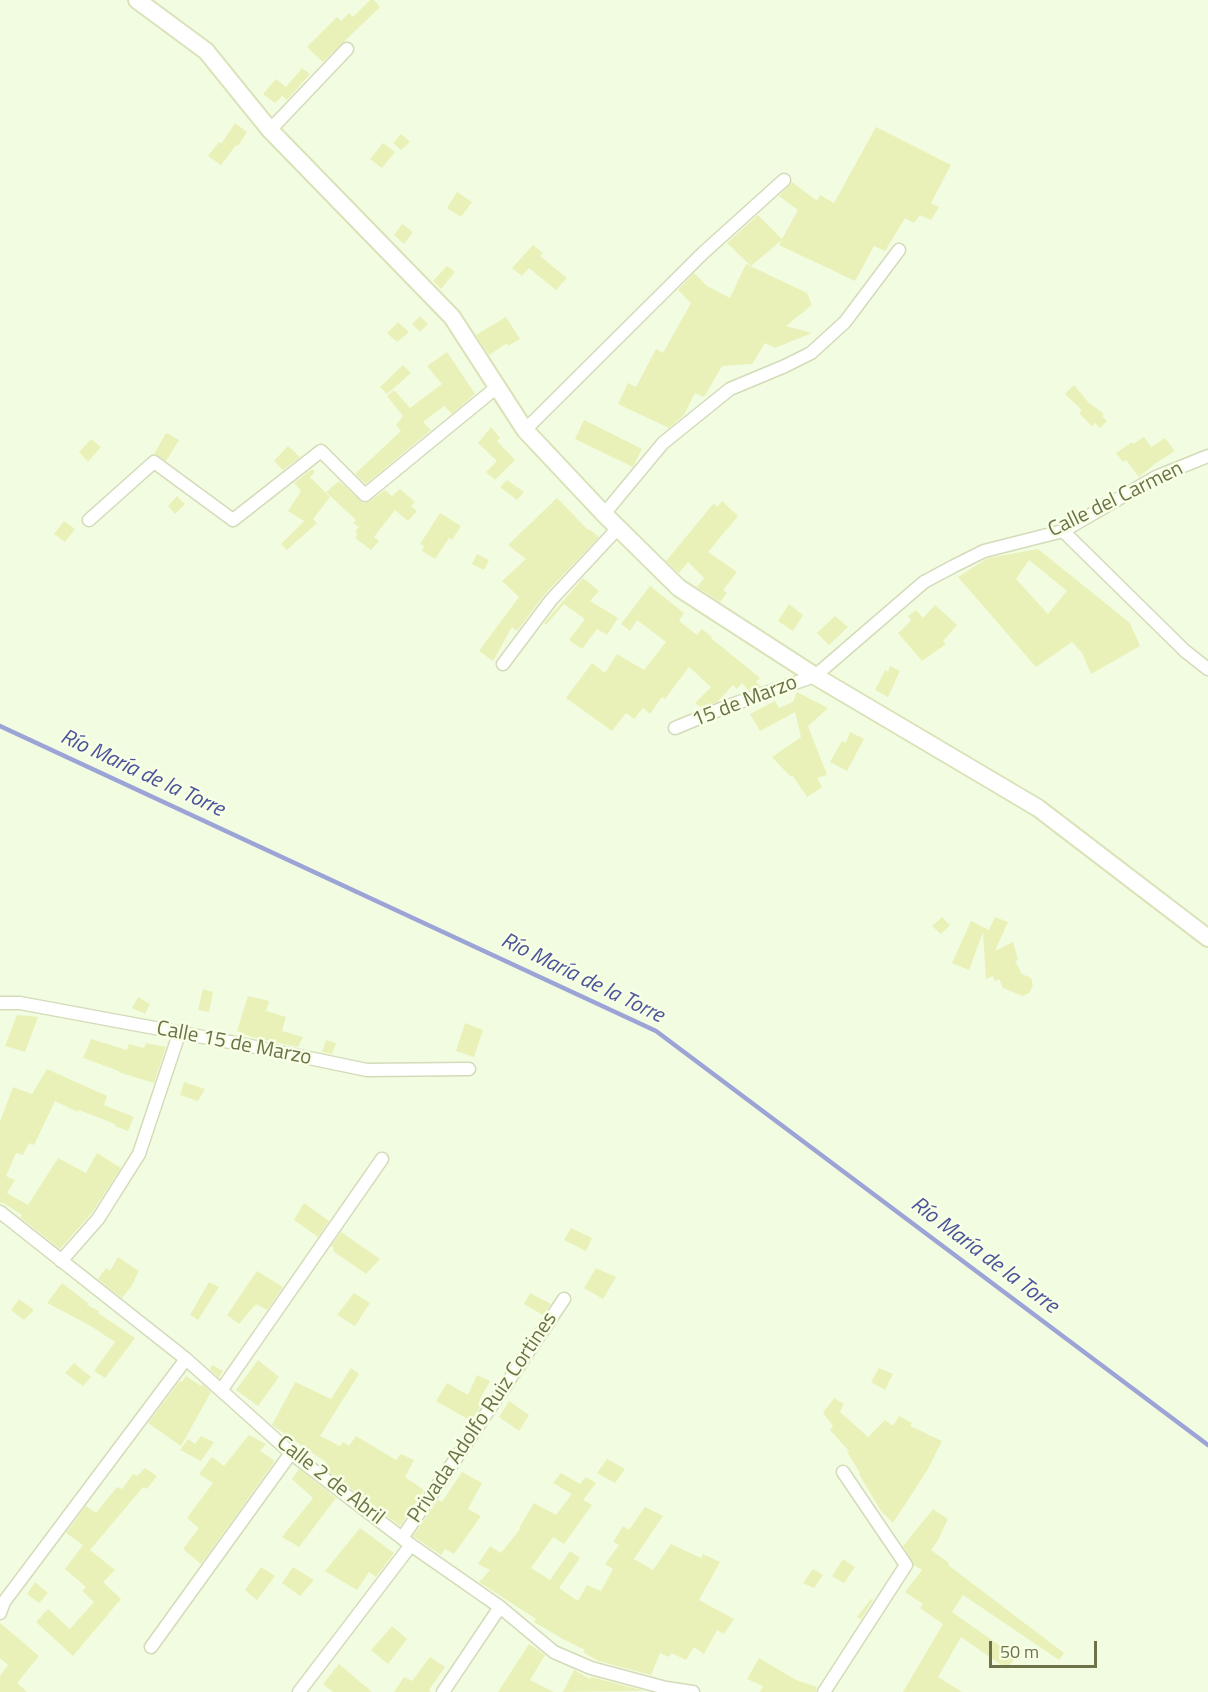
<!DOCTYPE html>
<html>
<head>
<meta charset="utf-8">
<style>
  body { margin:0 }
  #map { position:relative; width:1208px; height:1692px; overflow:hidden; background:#f2fce1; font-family:"Titillium Web",sans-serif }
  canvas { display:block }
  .scale { position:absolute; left:989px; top:1641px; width:108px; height:27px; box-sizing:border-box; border:3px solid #6e7248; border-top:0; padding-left:8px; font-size:18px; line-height:21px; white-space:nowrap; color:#6e7248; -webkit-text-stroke:4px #f7ffe6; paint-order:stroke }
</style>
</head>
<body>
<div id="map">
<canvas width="1208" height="1692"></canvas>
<div class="scale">50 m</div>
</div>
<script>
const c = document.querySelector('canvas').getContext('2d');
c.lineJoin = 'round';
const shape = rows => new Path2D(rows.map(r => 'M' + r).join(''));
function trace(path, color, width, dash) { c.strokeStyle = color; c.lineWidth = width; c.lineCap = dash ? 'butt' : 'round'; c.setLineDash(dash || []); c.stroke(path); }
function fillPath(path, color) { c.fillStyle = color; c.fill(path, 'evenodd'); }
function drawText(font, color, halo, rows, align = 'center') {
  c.font = font + ' "Titillium Web",sans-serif'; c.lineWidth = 5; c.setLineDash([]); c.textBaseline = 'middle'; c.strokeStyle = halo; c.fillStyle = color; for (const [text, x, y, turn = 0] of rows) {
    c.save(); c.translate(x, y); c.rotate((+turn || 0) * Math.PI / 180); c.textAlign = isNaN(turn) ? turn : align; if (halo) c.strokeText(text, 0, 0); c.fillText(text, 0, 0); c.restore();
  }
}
const stream = shape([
  [0,726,656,1031,1208,1445]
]);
const building = shape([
  [370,0,374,0,380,7,323,62,307,47,337,17,341,21,349,13,353,17],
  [302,68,310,74,287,100,282,96,275,103,263,94,276,79,286,87],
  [235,123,247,132,238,146,236,145,221,165,208,156,219,142,221,144],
  [876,127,951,165,931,203,939,207,931,220,920,215,914,223,905,218,885,251,874,246,855,281,779,245,782,240,751,266,727,243,758,215,782,239,798,210,779,196,792,182,817,201,820,195,834,203],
  [401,134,410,142,401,150,393,143],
  [383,143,395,152,382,168,370,159],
  [457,192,472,202,461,217,447,208],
  [402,224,413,232,404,244,394,235],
  [533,245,543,253,540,256,567,278,556,290,529,268,522,276,512,268],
  [746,264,807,293,812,305,786,326,812,333,775,348,765,343,752,364,722,366,704,397,695,393,684,415,669,428,618,404,628,383,636,387,656,349,663,353,691,303,678,290,694,273,707,286,730,298],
  [447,266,455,272,441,289,433,281],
  [420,316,428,324,420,332,412,324],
  [506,317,520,339,508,346,507,343,489,355,476,335],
  [398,322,409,332,397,342,387,333],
  [447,352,475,394,452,414,444,406,423,422,431,430,366,484,355,474,401,431,396,425,403,416,387,396,394,390,410,408,442,384,427,366],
  [403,365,411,373,387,394,380,387],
  [1074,385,1089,403,1104,414,1102,416,1107,421,1100,428,1095,423,1092,426,1079,413,1082,410,1065,394],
  [584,420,642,449,633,467,575,439],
  [491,427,500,438,497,441,515,460,495,480,486,472,497,461,478,443],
  [166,433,179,440,166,461,154,454],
  [1144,437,1151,447,1165,438,1175,451,1156,463,1139,477,1126,460,1123,462,1116,453,1132,442,1133,444],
  [91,439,101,447,88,462,79,452],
  [288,446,300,457,283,470,274,461],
  [312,469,315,472,310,477,330,497,313,519,317,523,287,550,281,544,304,521,288,511,301,491,294,483],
  [507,480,524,492,517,500,500,487],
  [339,481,363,503,370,501,385,490,392,496,400,489,415,502,411,506,417,511,408,521,395,510,374,537,379,541,371,550,355,538,358,534,355,532,359,527,353,523,356,520,326,492],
  [177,496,185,504,175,514,168,506],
  [557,498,588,530,589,529,599,537,545,594,517,631,512,627,493,661,479,651,519,597,502,581,526,559,508,545],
  [722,501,738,516,708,552,737,572,723,590,727,593,720,602,697,587,704,578,688,562,679,573,666,561,714,503,717,507],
  [440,513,461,526,452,540,449,538,435,559,422,551,424,546,420,544],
  [64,521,75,529,65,542,54,534],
  [1038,549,1130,623,1140,646,1091,674,1082,653,1072,642,1036,667,958,577,988,558],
  [1029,560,1067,591,1048,614,1016,579],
  [477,554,489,560,484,570,472,564],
  [583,578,599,591,590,601,618,618,607,635,597,629,582,649,569,640,585,619,564,604,546,625,544,623],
  [650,586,684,613,679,621,697,635,702,629,712,637,711,638,760,678,756,682,761,686,748,690,742,683,737,689,733,685,717,702,702,708,695,703,711,687,689,667,665,699,662,697,650,714,643,708,634,719,626,713,612,731,566,698,592,663,605,673,617,654,644,670,666,642,637,620,630,631,621,624],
  [789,604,803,615,793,631,778,621],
  [935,605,957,625,943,641,946,644,922,661,898,633,911,621,908,616,916,610,923,618],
  [835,616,848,627,829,645,817,633],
  [890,666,900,671,888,697,875,690,885,670,888,672],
  [797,692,828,708,808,726,827,775,817,778,822,787,807,797,793,776,790,776,772,757,801,737,795,712,760,731,750,714,775,701,779,708,793,702],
  [850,732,864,739,847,771,830,762,842,741,846,743],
  [942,917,950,925,941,934,932,926],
  [995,917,1008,922,995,951,1013,942,1018,960,1015,961,1022,974,1031,978,1033,985,1029,993,1023,996,1003,988,999,979,995,981,993,976,986,979,983,932,969,970,952,963,971,921,989,930],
  [203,989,213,992,209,1012,198,1010],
  [248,996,269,1001,266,1011,286,1017,282,1031,303,1037,298,1047,251,1037,237,1031],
  [138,997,150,1004,145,1014,132,1008],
  [17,1015,38,1017,25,1052,5,1046],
  [465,1023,483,1030,474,1057,456,1051],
  [91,1039,127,1050,129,1044,144,1048,146,1043,166,1047,154,1083,118,1072,119,1071,83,1058],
  [326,1040,336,1043,332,1054,322,1052],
  [47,1069,107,1096,104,1105,134,1117,128,1131,115,1126,115,1124,79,1110,78,1112,55,1101,34,1145,29,1143,23,1155,16,1153,6,1176,15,1180,7,1193,28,1205,58,1158,86,1173,97,1153,121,1168,91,1214,60,1249,20,1217,22,1215,2,1202,0,1204,0,1122,13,1087,32,1094],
  [184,1082,205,1089,198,1101,180,1095],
  [304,1203,329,1221,318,1237,294,1220],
  [571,1228,592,1238,586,1251,564,1240],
  [341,1232,380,1259,366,1274,333,1251,334,1248,331,1246],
  [118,1257,139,1271,131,1287,122,1298,98,1279,106,1268,110,1271],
  [596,1268,616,1277,603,1299,584,1288],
  [257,1271,283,1287,267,1310,256,1304,239,1324,227,1315],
  [209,1282,219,1287,198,1320,190,1315],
  [62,1283,88,1303,87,1305,99,1311,98,1313,135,1338,105,1378,94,1371,115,1342,89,1325,47,1303],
  [354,1293,370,1303,355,1326,337,1315],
  [530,1293,551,1304,543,1315,524,1304],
  [19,1299,34,1310,24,1320,11,1310],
  [258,1360,279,1377,258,1406,236,1390],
  [74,1363,91,1377,83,1386,65,1373],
  [212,1365,223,1371,219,1378,210,1369],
  [351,1368,359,1374,320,1436,340,1446,343,1442,349,1446,356,1436,396,1460,401,1454,414,1460,405,1477,424,1490,400,1526,324,1468,327,1463,272,1425,295,1382,331,1399],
  [879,1368,893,1374,885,1390,871,1382],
  [477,1375,490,1381,479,1401,483,1403,471,1421,436,1401,447,1383,468,1395],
  [186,1376,201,1386,202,1384,211,1392,181,1446,148,1423,180,1381,182,1382],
  [834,1398,844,1404,840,1412,868,1437,885,1420,893,1426,899,1416,912,1423,910,1426,942,1441,928,1469,893,1523,881,1511,859,1474,860,1473,847,1452,849,1451,830,1430,833,1426,823,1413],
  [509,1401,529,1415,519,1431,499,1417],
  [249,1435,266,1444,260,1451,275,1461,201,1564,183,1549,199,1528,187,1518,213,1483,199,1474,212,1457,224,1466],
  [201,1436,214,1442,201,1461,180,1450,188,1439,195,1444],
  [607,1459,625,1469,615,1483,597,1473],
  [145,1468,157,1476,147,1489,143,1487,90,1550,115,1570,103,1582,121,1599,73,1656,36,1622,48,1609,70,1629,94,1602,82,1591,86,1587,65,1569,83,1545,66,1533,86,1506,96,1513,117,1487,122,1489,133,1474,137,1476],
  [299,1469,336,1498,299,1547,282,1537,313,1498,292,1479],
  [462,1472,482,1483,468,1509,481,1516,454,1554,445,1549,441,1555,413,1536,438,1500,442,1502],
  [561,1473,580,1484,586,1477,596,1483,583,1500,592,1505,564,1544,553,1537,531,1568,550,1580,570,1551,580,1558,559,1588,578,1601,587,1585,601,1591,613,1569,605,1564,619,1545,613,1542,623,1526,629,1530,645,1507,663,1516,634,1559,653,1570,671,1544,701,1558,703,1554,720,1562,699,1600,734,1619,724,1634,717,1630,704,1654,694,1647,686,1660,671,1653,669,1657,660,1653,651,1675,598,1661,583,1652,585,1650,561,1638,534,1622,536,1619,479,1582,490,1570,478,1564,490,1546,501,1553,520,1529,519,1528,534,1503,556,1515,572,1494,553,1483],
  [933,1509,948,1519,937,1542,931,1550,949,1563,948,1565,1064,1653,1059,1660,963,1595,952,1612,1016,1657,1007,1669,961,1637,938,1677,962,1692,903,1692,943,1624,920,1608,923,1604,905,1592,922,1570,914,1565,903,1546],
  [360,1528,394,1553,376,1577,369,1572,357,1590,325,1571],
  [843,1559,855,1567,844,1583,832,1576],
  [261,1567,275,1576,257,1600,245,1590],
  [293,1567,314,1580,300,1596,282,1583],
  [813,1569,823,1575,814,1588,803,1583],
  [35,1582,48,1593,39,1603,27,1594],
  [871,1599,873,1600,861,1619,857,1617],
  [0,1623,39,1656,17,1683,27,1692,0,1692,0,1676,8,1665,0,1658],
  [392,1626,407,1639,388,1664,371,1650],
  [529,1644,545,1655,530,1680,554,1692,498,1692],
  [430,1657,445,1667,429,1690,431,1692,394,1692,404,1677,412,1681],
  [759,1658,796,1680,817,1687,816,1692,760,1692,763,1686,747,1679],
  [339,1664,372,1692,333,1692,323,1684],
  [574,1670,590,1679,591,1677,645,1691,563,1692]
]);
const minor = shape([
  [270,130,347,49],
  [525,430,703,253,784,180],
  [604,514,663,443,730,389,785,366,811,353,845,322,899,250],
  [89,520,154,462,233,520,321,451,365,495,497,387],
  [1063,531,1185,651,1208,669],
  [503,664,551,600,619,527],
  [675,728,728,706,815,676,924,582,954,566,984,551,1063,531,1156,477,1208,456],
  [0,1003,20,1003,241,1044,367,1070,469,1069],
  [0,1212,186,1359,291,1453,411,1545,500,1607,554,1652,591,1668,666,1688,693,1692],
  [61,1261,98,1219,139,1154,179,1034],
  [222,1389,382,1159],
  [402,1538,564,1299],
  [0,1613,4,1602,186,1359],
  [151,1647,291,1453],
  [299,1692,411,1545],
  [443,1692,500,1607],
  [824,1692,906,1565,843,1472]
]);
const secondary = shape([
  [137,0,206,51,270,130,452,317,525,430,604,514,679,588,815,676,1038,808,1208,938]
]);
const streetNames = [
  ["Calle del Carmen",1116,500,-26],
  ["15 de Marzo",745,702,-21],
  ["Calle 15 de Marzo",234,1044,11],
  ["Privada Adolfo Ruiz Cortines",483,1418,-56],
  ["Calle 2 de Abril",330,1481,38]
];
const waterNames = [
  ["Río María de la Torre",142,774,25],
  ["Río María de la Torre",582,979,26],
  ["Río María de la Torre",984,1256,37]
];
trace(stream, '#9ca3d6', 4.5);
fillPath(building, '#e9f1b9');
trace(minor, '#d3dbb8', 15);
trace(secondary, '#dae2b8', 20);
trace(minor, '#fff', 12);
trace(secondary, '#fff', 16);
drawText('21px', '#6e7248', '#f7ffe6', streetNames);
drawText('italic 22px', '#4b539a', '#f7ffe6', waterNames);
</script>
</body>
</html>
